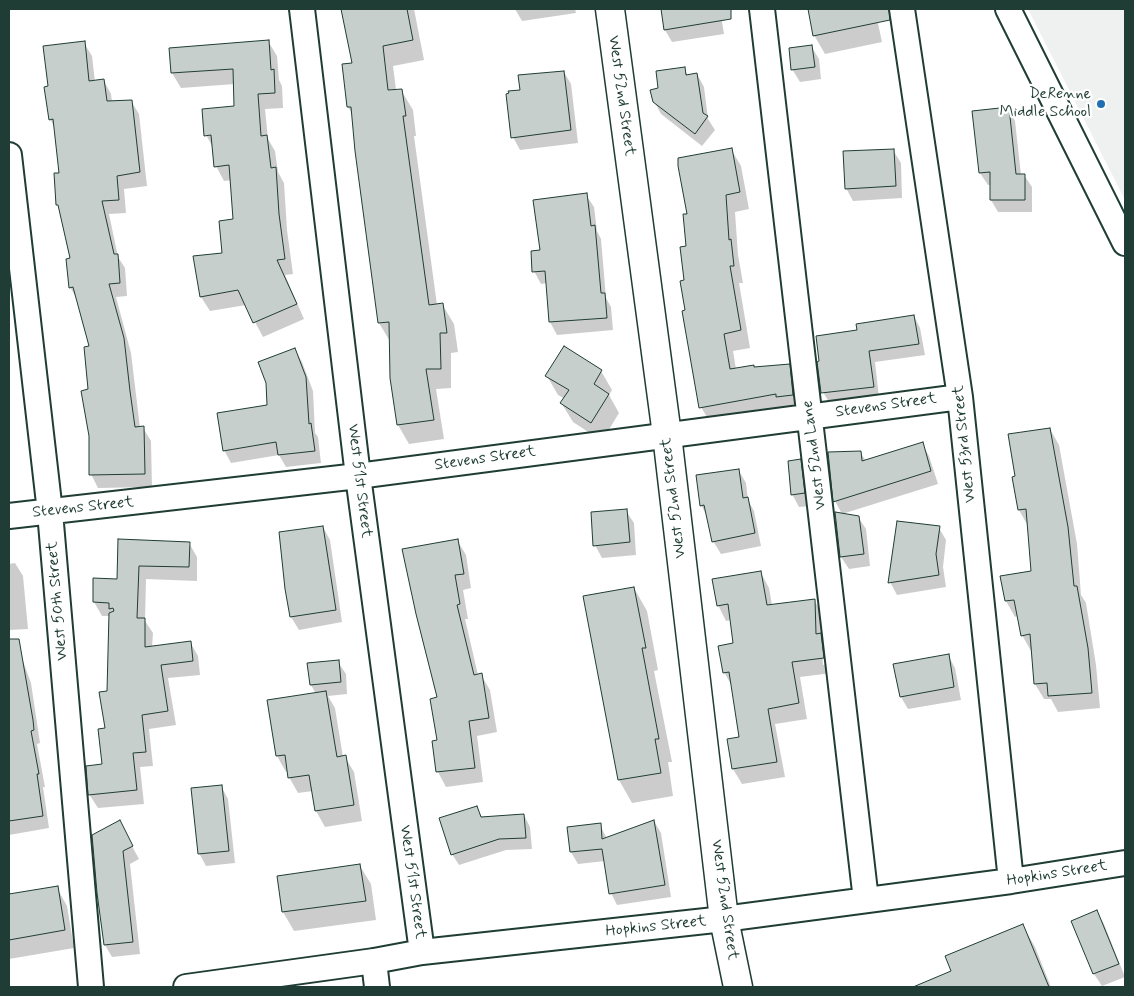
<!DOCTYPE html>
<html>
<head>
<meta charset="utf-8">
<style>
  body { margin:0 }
  #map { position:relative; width:1134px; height:996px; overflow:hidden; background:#fff; font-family:Mynerve,sans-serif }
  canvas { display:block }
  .frame { position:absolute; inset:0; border:10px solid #1f3d34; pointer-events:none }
</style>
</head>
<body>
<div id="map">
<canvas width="1134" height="996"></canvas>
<div class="frame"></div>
</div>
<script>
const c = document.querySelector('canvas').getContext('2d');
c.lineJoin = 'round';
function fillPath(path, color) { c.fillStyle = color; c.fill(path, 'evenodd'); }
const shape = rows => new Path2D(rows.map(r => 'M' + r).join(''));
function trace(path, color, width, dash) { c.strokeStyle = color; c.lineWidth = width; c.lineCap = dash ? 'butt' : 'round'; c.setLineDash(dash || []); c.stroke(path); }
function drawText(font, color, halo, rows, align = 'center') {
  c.font = font + ' Mynerve,sans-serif'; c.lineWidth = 4.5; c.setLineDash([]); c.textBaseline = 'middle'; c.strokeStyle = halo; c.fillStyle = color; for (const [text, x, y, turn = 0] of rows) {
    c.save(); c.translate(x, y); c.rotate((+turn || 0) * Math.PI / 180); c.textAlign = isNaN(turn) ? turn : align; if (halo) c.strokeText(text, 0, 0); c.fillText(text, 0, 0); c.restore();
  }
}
const built = shape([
  [1028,9,1125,9,1125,200]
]);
const shadow = shape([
  [343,9,414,9,424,60,393,66,396,90,401,90,413,110,416,136,414,136,437,305,442,304,454,324,458,352,451,353,451,388,436,389,444,439,409,444,398,425,391,343,379,323,356,151,353,115,348,107,354,64],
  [515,9,575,9,576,13,522,21],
  [662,9,720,9,724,34,672,42,665,30],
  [809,9,878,9,879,13,876,14,882,42,825,54,814,35],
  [268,41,277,56,279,80,282,86,283,108,265,109,268,139,275,151,278,172,284,183,287,230,293,274,285,275,304,319,263,337,246,305,210,311,201,297,224,254,234,220,232,180,224,181,216,166,214,149,206,135,235,107,235,84,181,88,172,73,170,49],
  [84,43,92,56,95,82,104,81,111,94,112,102,131,101,139,114,147,186,124,189,126,213,109,214,118,257,125,268,127,296,116,297,131,353,140,428,143,428,151,441,152,487,98,488,91,474,91,347,78,301,70,287,71,259,60,210,58,205,61,174,55,128,50,119,49,87],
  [811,46,819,59,821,79,800,82,792,69],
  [684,68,688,76,697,74,704,87,708,119,715,130,702,146,661,114,654,101,660,89],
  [564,72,571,84,578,143,520,150,513,137,521,91],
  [1008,108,1015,121,1021,175,1024,175,1032,187,1032,212,998,212,991,200,991,185,988,185,980,173],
  [731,149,741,166,749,209,735,212,738,255,743,283,739,283,750,348,733,351,736,369,789,365,799,382,802,412,711,424,701,407,687,311,686,281,689,215],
  [893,150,901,163,902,198,853,201,846,188],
  [586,195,594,207,597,231,601,239,606,298,611,307,613,330,557,335,550,322,547,283,541,284,534,271,541,251],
  [914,316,920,328,925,355,875,362,879,398,830,404,823,392,858,331],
  [295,350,302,362,313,391,315,433,318,437,321,463,286,467,279,455,231,463,224,450,268,406],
  [601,371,612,390,609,395,619,413,602,441,573,422,562,404,565,399,558,395,547,376],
  [1050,429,1059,445,1077,544,1081,595,1086,603,1096,665,1100,708,1058,712,1051,699,1044,699,1035,684,1032,651,1031,651,1022,635,1018,616,1015,617,1006,601,1002,577,1032,572,1028,526,1019,510,1016,477],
  [922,444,929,456,938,484,842,514,835,501,860,452,866,461],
  [9,457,9,458,10,502,9,502],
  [800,461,807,473,811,506,799,507,792,494],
  [739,471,746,483,748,500,754,511,761,546,721,554,713,541,708,518,701,505],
  [626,511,634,523,636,555,602,558,595,545],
  [858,517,866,529,870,566,849,569,841,557],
  [323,527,330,540,342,622,299,630,291,617,286,588],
  [939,528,946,540,943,567,946,587,897,595,890,582],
  [457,540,466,555,471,588,463,590,468,619,465,619,478,675,481,675,490,690,497,732,477,736,483,782,446,787,438,772,434,742,439,741,439,698],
  [119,541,189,543,197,557,197,581,146,579,145,621,153,633,152,648,190,642,198,656,200,675,168,678,176,725,149,729,153,766,140,767,144,804,98,808,89,794,103,765,108,692,110,616,102,616,94,602,95,580,118,580],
  [15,563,23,576,28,629,9,630,9,564],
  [761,573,769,588,772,605,814,600,823,615,832,673,800,677,807,719,775,724,785,777,742,784,733,769,728,740,741,738,733,688,724,672,734,644,731,620,726,621,718,605],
  [821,641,824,644,826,664,823,665],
  [634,588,647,611,658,670,654,671,672,762,668,762,673,796,632,803,619,780],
  [15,648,23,661,31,683,40,743,37,744,45,787,43,787,49,828,9,835,9,651],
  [948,655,955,668,961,700,908,709,901,697],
  [338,662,346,674,347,694,328,696,335,708,343,757,345,757,354,772,362,821,325,827,316,811,313,791,298,793,289,777,288,771,286,772,277,756,316,694,311,685],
  [221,786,228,799,235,863,206,866,199,853],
  [476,807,483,819,524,815,530,827,532,849,506,850,459,865,452,854],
  [654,821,661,833,671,897,617,905,611,893,605,861,578,864,571,852,569,828,600,825,607,839],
  [126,835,139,859,130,864,140,954,112,957,105,945,98,893],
  [360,866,371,884,376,920,294,931,283,912,278,877],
  [57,888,67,906,74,948,9,959,9,895],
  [1097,912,1104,924,1125,977,1102,986,1094,974,1073,921],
  [1023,926,1035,947,1051,987,915,987,953,972]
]);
const building = shape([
  [341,9,407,9,413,40,383,46,388,90,402,89,406,116,403,116,429,305,443,303,447,333,440,333,441,369,426,369,434,420,397,425,390,378,389,322,378,323,355,151,351,107,347,107,342,64,352,63,341,9],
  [661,9,731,9,731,19,664,30,661,9],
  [808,9,889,9,890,20,813,36,808,9],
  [269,40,271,70,274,69,275,93,258,94,261,136,267,135,271,168,276,167,279,214,285,259,277,260,297,304,253,323,238,290,200,297,193,256,222,253,219,221,233,219,229,165,214,167,211,135,204,136,202,109,234,106,233,69,171,73,169,48,269,40],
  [85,41,89,81,104,79,107,101,132,100,140,172,117,176,119,200,102,201,114,254,118,254,120,283,109,284,124,338,130,391,135,427,144,426,145,474,89,475,89,436,81,391,88,389,84,347,89,346,73,287,69,288,66,259,70,258,58,205,56,205,54,173,59,173,53,119,49,120,44,87,48,86,43,46,85,41],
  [812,45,815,67,791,70,789,48,812,45],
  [685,67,686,75,697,73,703,113,708,116,695,134,653,102,650,90,658,88,656,71,685,67],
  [564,71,571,130,511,138,506,94,509,93,508,91,520,90,518,75,564,71],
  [1009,107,1016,174,1025,174,1025,200,990,200,990,172,979,173,972,111,1009,107],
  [732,148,740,192,726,195,729,240,731,239,734,266,730,266,741,330,724,334,730,369,754,365,754,367,790,364,793,395,776,397,776,394,699,408,682,311,685,310,680,281,684,280,680,247,686,246,683,214,687,214,678,166,678,158,732,148],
  [894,149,896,186,845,189,843,151,894,149],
  [587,193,591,226,595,225,601,293,605,293,607,318,549,322,545,271,532,272,531,251,540,250,533,200,587,193],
  [914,315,919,344,869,351,874,387,821,393,817,362,819,361,816,336,857,330,856,324,914,315],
  [564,346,602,370,594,384,609,394,591,423,560,403,569,390,545,376,564,346],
  [295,348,306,377,309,424,311,423,315,451,278,455,276,442,223,451,217,413,267,405,266,383,258,362,295,348],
  [1050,428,1068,527,1074,586,1077,586,1088,648,1092,693,1048,696,1047,683,1034,684,1030,634,1021,636,1014,600,1005,601,1000,576,1031,571,1026,509,1018,510,1012,477,1015,476,1008,434,1050,428],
  [923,442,931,471,833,502,828,452,861,451,862,461,923,442],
  [801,459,805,493,791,495,788,461,801,459],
  [739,469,743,498,748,497,755,533,712,542,704,505,700,506,696,475,739,469],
  [627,509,630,542,593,546,591,512,627,509],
  [835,512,859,516,864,554,840,557,835,512],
  [897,521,940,526,936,554,939,575,888,583,897,521],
  [323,526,336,610,290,617,285,589,279,532,323,526],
  [118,539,190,542,189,567,139,566,137,618,145,618,145,647,191,641,193,661,161,665,168,711,142,715,146,752,133,753,137,790,88,795,86,766,102,764,98,729,105,728,99,692,107,691,109,613,114,611,113,608,109,609,109,603,93,602,93,578,117,579,118,539],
  [458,539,464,574,455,575,460,604,457,605,474,675,482,673,489,718,469,721,475,768,436,772,432,741,437,740,430,699,437,697,416,614,402,549,458,539],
  [761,571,767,605,815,599,816,634,821,633,824,658,792,662,799,703,768,709,777,762,732,769,727,739,739,737,729,672,723,673,718,646,733,643,728,604,717,606,712,579,761,571],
  [634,587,646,648,642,648,659,739,655,739,661,773,618,780,583,596,634,587],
  [9,639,19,639,33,720,34,730,31,731,39,774,37,774,43,816,9,821,9,639],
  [949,654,954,687,900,697,893,664,949,654],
  [339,660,341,682,310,685,307,663,339,660],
  [326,691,337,757,346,755,354,805,315,811,309,775,288,778,285,755,276,756,267,700,326,691],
  [222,785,229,851,198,854,191,788,222,785],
  [477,806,481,817,524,814,526,838,499,839,451,855,439,818,477,806],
  [120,820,133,846,123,851,133,942,104,945,97,893,92,835,120,820],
  [654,820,665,885,609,894,602,849,570,852,567,827,601,823,602,839,654,820],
  [360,864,366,901,282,912,277,876,360,864],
  [58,886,65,930,9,940,9,894,58,886],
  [1097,910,1119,964,1093,974,1071,921,1097,910],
  [1023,924,1049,987,913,987,951,971,945,956,1023,924]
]);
const minor = shape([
  [302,9,358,476,422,952],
  [762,9,866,900],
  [902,9,960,397,1011,881],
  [1008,9,1125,243],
  [9,155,50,512,91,987],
  [9,516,358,476,960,397],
  [374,961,377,987],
  [186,987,374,961,422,952,724,919,1011,881,1125,863]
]);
const major = shape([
  [610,9,667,435,724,919,738,987]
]);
const markers = [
  [1101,104,5,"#1f6fb2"]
];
const poiNames = [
  ["DeRenne",1091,95],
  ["Middle School",1091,113]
];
const streetNames = [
  ["West 52nd Street",621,96,82],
  ["Stevens Street",886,406,-8],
  ["West 53rd Street",965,444,-96],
  ["West 52nd Lane",815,455,-97],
  ["Stevens Street",485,459,-8],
  ["West 51st Street",359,481,83],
  ["West 52nd Street",674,498,-97],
  ["Stevens Street",83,508,-6],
  ["West 50th Street",58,601,-95],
  ["Hopkins Street",1057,874,-9],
  ["West 51st Street",412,882,82],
  ["West 52nd Street",724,900,82],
  ["Hopkins Street",656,927,-6]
];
fillPath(built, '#eef1f0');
fillPath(shadow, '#0003');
fillPath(building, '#c7cfcc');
trace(building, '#1f3d34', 1);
trace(minor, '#1f3d34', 28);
trace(major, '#1f3d34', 31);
trace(minor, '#fff', 24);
trace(major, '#fff', 28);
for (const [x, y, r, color] of markers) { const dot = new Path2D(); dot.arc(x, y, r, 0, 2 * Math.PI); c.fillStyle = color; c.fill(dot); trace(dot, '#fff', 2); }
drawText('16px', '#1f3d34', '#fff', poiNames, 'right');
drawText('16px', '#1f3d34', '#fff', streetNames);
</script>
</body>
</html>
